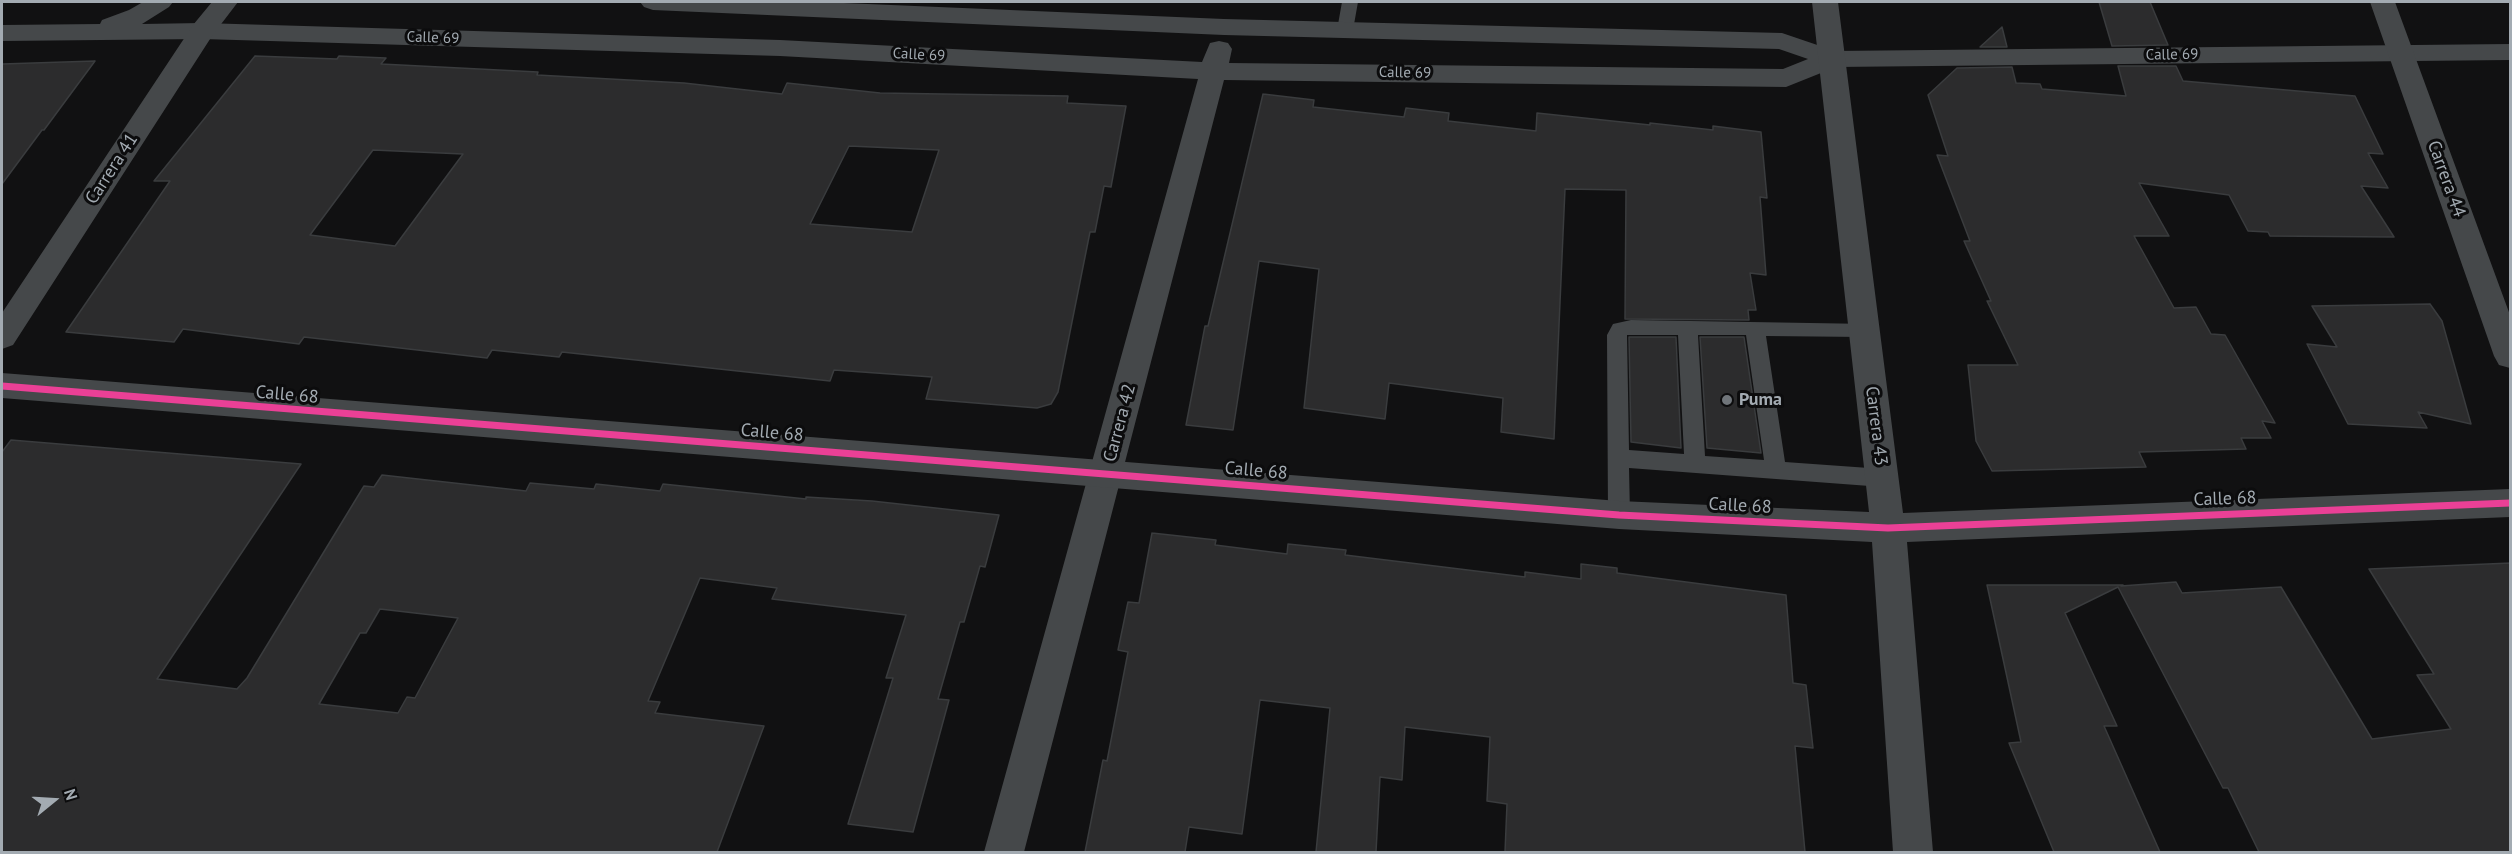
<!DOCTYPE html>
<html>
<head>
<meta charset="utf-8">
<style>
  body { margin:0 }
  #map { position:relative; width:2512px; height:854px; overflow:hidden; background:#111112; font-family:"PT Sans",sans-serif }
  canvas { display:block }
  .frame { position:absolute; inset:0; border:3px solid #a3abb2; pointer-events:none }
  .north { position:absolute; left:24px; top:770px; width:60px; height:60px; -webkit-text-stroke:4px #0c0c0d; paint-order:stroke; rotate:72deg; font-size:16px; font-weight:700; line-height:24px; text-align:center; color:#a3abb2 }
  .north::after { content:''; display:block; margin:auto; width:21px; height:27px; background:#a3abb2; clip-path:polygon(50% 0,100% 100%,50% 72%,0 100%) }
</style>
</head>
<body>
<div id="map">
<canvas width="2512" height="854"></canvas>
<div class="frame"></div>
<div class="north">N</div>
</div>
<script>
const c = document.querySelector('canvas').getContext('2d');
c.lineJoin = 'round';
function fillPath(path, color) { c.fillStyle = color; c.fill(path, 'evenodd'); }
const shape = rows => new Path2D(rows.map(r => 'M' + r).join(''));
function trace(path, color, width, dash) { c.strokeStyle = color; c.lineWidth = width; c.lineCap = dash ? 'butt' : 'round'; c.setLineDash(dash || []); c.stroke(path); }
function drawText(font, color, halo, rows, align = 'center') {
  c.font = font + ' "PT Sans",sans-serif'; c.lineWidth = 6; c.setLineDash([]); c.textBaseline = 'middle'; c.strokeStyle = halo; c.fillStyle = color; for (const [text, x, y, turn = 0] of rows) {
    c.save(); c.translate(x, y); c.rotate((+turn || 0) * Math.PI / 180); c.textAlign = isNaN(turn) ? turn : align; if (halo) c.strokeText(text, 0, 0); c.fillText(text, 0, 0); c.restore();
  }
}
const building = shape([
  [2099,2,2150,2,2168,45,2112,46,2099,2],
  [2002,27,2007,47,1980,47,2002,27],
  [255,56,337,59,339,56,386,58,381,64,538,72,537,75,684,83,782,94,787,83,880,93,1068,96,1067,103,1126,106,1111,187,1104,186,1095,232,1090,232,1058,392,1051,404,1037,408,926,399,932,377,834,370,830,381,562,352,559,357,492,350,487,358,304,337,299,344,183,329,174,342,66,332,170,181,154,181,255,56],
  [849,146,939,150,912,232,810,224,849,146],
  [373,150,463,154,395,246,310,235,373,150],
  [95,61,44,130,42,130,2,184,2,64,95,61],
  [2118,66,2176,66,2183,81,2355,96,2383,154,2368,153,2388,188,2361,186,2394,237,2270,236,2268,232,2248,231,2229,195,2139,183,2169,236,2134,236,2174,308,2196,307,2211,334,2225,335,2275,423,2262,421,2271,438,2241,438,2246,449,2139,452,2146,467,1992,471,1976,441,1968,365,2018,365,1987,301,1991,301,1964,241,1970,241,1937,155,1948,156,1928,95,1957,68,2012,67,2016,83,2040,84,2042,89,2126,96,2118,66],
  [1263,94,1314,100,1313,107,1404,117,1406,108,1449,113,1448,121,1536,131,1537,113,1650,125,1650,123,1713,130,1713,126,1761,132,1767,198,1760,197,1766,275,1750,273,1756,310,1748,310,1749,320,1625,319,1626,190,1565,189,1554,439,1501,432,1503,398,1389,383,1385,419,1304,408,1319,269,1259,261,1233,430,1186,425,1205,326,1208,326,1263,94],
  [2430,304,2442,321,2471,424,2418,412,2427,428,2348,424,2307,344,2337,347,2312,306,2430,304],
  [1629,337,1676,337,1681,448,1631,442,1629,337],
  [1700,337,1744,337,1761,453,1707,448,1700,337],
  [11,440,301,464,157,679,237,689,247,678,364,486,374,487,382,475,526,491,530,483,594,489,596,484,660,491,663,484,806,499,806,497,872,501,999,515,985,567,980,566,964,622,960,622,938,699,949,700,913,832,848,824,893,678,886,678,906,615,772,599,777,588,700,578,648,701,660,702,655,713,764,726,717,852,2,852,2,452,11,440],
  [380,609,458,618,415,698,407,697,398,713,319,704,360,633,366,633,380,609],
  [1152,533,1216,540,1215,545,1287,554,1288,544,1346,550,1345,555,1525,577,1525,572,1581,579,1581,564,1617,568,1617,573,1786,595,1793,683,1806,685,1813,748,1795,746,1805,852,1505,852,1507,804,1487,801,1490,737,1405,727,1402,780,1380,777,1376,852,1316,852,1330,708,1260,700,1242,834,1189,827,1185,852,1085,852,1103,760,1107,761,1128,652,1118,650,1128,602,1139,603,1152,533],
  [2511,563,2511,852,2259,852,2228,788,2223,788,2118,587,2065,613,2117,726,2104,726,2160,852,2054,852,2009,743,2021,742,1987,585,2123,585,2121,586,2176,582,2182,593,2281,587,2372,739,2451,729,2417,675,2434,674,2369,569,2511,563]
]);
const service = shape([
  [1342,2,1358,2,1353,30,1345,35,1337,30,1342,2],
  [1631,320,1870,324,1873,329,1870,334,1863,337,1766,336,1785,462,1883,469,1891,472,1894,478,1891,484,1883,487,1629,468,1630,515,1627,522,1619,524,1611,522,1608,515,1607,335,1613,324,1631,320],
  [1627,335,1678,335,1684,454,1629,450,1627,335],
  [1698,335,1746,335,1764,460,1705,456,1698,335]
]);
const minor = shape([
  [143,2,173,2,169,7,142,24,202,23,780,40,1202,62,1210,43,1219,41,1228,43,1232,49,1229,63,1783,69,1808,59,1779,49,1224,35,653,10,644,7,640,2,820,2,1224,19,1782,33,1835,51,2510,44,2510,60,1836,67,1786,87,1224,80,1024,852,984,852,1198,79,780,56,202,39,2,41,2,25,100,24,102,20,129,10,143,2]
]);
const tertiary = shape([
  [212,2,238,2,212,36,13,345,2,349,2,313,193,25,212,2],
  [1812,2,1838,2,1903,513,2510,489,2510,517,1907,542,1933,852,1893,852,1872,542,1619,529,2,398,2,373,1619,501,1869,512,1812,2],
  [2370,2,2395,2,2510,315,2510,368,2499,365,2494,356,2370,2]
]);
const cycleway = shape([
  [2,386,1619,515,1888,528,2510,503]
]);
const markers = [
  [1727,400,6,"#70757a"]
];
const farStreetnames = [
  ["Calle 69",433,38,2],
  ["Calle 69",919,55,3],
  ["Calle 69",2172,55,-1],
  ["Calle 69",1405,73,1]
];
const streetNames = [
  ["Carrera 41",112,169,-57],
  ["Carrera 44",2446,179,70],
  ["Calle 68",287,395,5],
  ["Carrera 42",1120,423,-75],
  ["Carrera 43",1876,426,83],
  ["Calle 68",772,433,5],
  ["Calle 68",1256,471,5],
  ["Calle 68",2225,499,-2],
  ["Calle 68",1740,506,3]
];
const poiNames = [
  ["Puma",1739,400]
];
fillPath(building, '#2c2c2d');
trace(building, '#3a3c3e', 1.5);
fillPath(service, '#45484a');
fillPath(minor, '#45484a');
fillPath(tertiary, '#45484a');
trace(cycleway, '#ea4096', 7);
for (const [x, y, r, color] of markers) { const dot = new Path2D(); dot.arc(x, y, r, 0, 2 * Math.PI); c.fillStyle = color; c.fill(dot); trace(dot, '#0c0c0d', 2); }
drawText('15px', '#a3abb2', '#0c0c0d', farStreetnames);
drawText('18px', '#a3abb2', '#0c0c0d', streetNames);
drawText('bold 18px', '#a3abb2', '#0c0c0d', poiNames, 'left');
</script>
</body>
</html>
